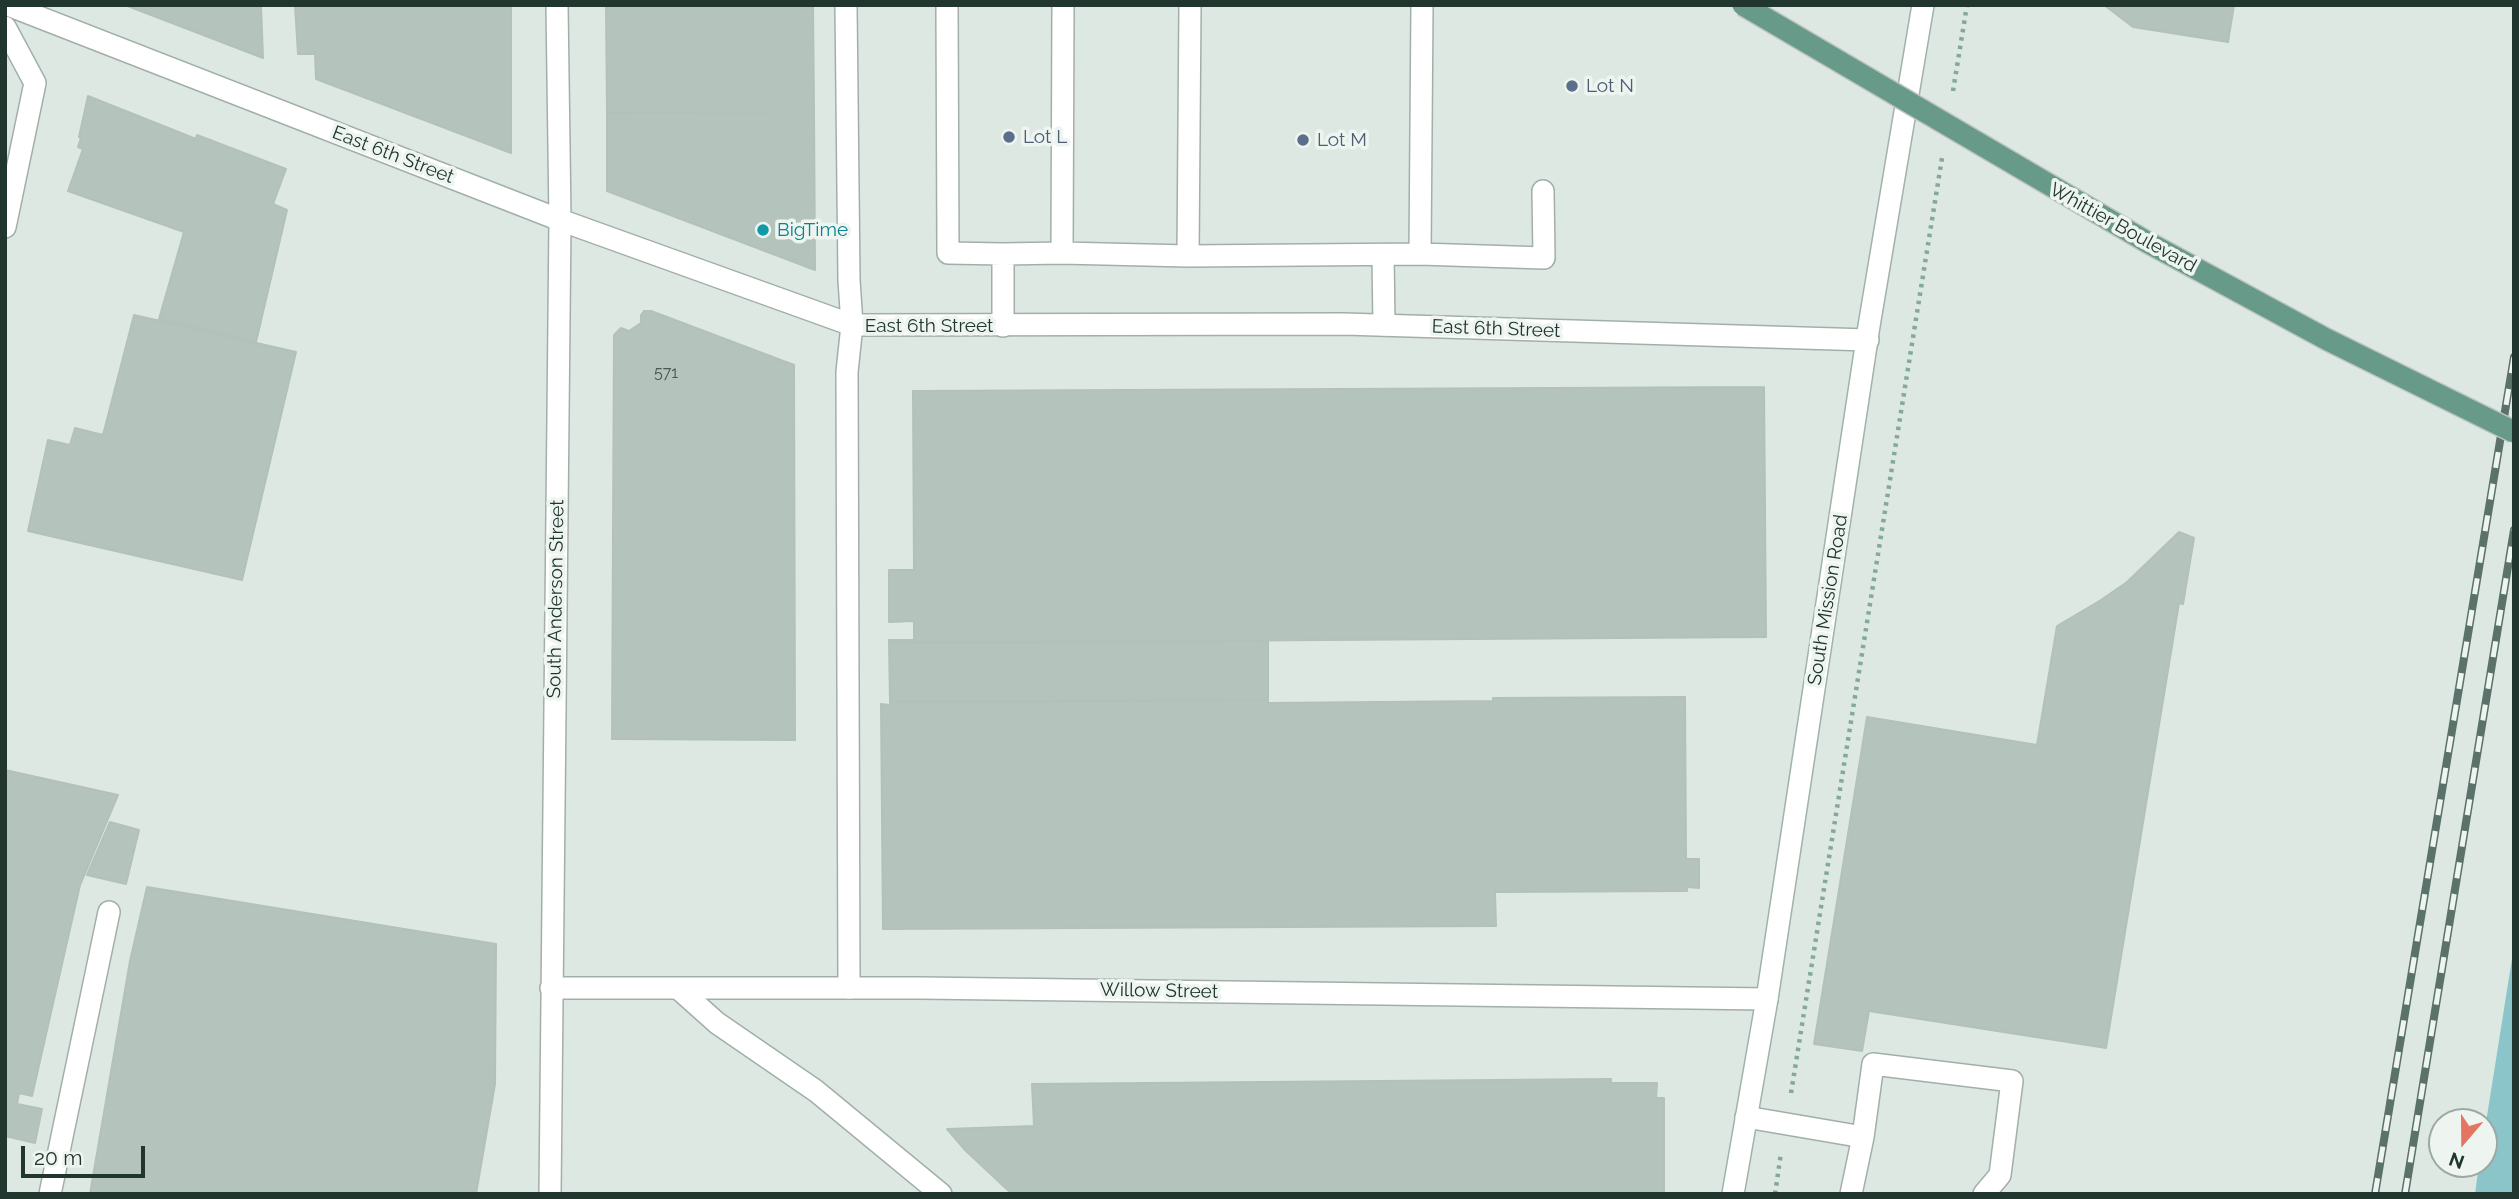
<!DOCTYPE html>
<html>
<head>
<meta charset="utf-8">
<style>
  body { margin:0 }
  #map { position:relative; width:2519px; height:1199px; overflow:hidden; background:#dee8e3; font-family:Raleway,sans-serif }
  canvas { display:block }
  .frame { position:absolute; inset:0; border:7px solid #21362f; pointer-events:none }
  .north { position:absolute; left:2428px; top:1108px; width:70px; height:70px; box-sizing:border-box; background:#eef5f1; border:2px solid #9ca9a3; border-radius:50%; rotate:200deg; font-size:19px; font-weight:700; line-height:28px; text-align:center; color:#21362f }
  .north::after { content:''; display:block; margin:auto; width:24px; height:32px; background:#e47661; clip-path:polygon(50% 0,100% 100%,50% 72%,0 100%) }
  .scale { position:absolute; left:21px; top:1146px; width:124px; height:32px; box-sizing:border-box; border:4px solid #21362f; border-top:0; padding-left:9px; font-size:21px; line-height:24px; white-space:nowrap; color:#21362f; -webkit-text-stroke:5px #eef5f1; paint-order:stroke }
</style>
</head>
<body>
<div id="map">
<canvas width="2519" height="1199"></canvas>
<div class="frame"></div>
<div class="north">N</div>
<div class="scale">20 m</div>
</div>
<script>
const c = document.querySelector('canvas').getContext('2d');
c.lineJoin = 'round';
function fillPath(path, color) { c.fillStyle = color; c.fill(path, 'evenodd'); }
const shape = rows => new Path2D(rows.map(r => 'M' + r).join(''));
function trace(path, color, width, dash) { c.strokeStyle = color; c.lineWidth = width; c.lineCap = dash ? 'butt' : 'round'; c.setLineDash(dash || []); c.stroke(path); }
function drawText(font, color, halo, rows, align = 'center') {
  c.font = font + ' Raleway,sans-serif'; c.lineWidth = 7; c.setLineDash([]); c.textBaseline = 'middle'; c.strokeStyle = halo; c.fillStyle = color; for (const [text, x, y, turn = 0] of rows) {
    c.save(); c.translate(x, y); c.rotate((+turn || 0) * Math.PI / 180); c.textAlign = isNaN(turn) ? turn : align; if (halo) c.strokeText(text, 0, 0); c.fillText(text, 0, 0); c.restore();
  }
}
const water = shape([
  [2514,946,2514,1194,2475,1194,2479,1164,2484,1164,2484,1135]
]);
const building = shape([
  [125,5,261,5,263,58,125,5],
  [295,5,511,5,511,153,316,79,315,54,298,54,295,5],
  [606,5,813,5,814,112,607,113,606,5],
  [2104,5,2234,5,2228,42,2133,27,2104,5],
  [88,96,196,139,197,135,286,169,273,204,287,210,256,342,159,319,184,232,68,191,83,149,78,147,81,138,79,137,88,96],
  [814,112,815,270,607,191,607,113,814,112],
  [644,311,651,311,794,365,795,740,612,739,614,335,621,328,629,331,641,323,641,315,644,311],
  [134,315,296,352,242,580,28,531,48,440,70,445,75,428,103,435,134,315],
  [1764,387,1766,637,889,643,889,640,914,640,914,621,889,622,889,570,914,570,913,391,1764,387],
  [2179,532,2194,538,2183,604,2179,603,2106,1048,1869,1011,1862,1051,1814,1044,1867,717,2037,745,2057,626,2101,600,2127,582,2179,532],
  [1268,641,1268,700,890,702,889,643,1268,641],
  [1685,697,1686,859,1699,859,1699,888,1687,887,1687,891,1495,892,1496,926,883,929,881,704,890,705,890,702,1268,700,1268,703,1493,701,1493,698,1685,697],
  [5,770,118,795,80,885,32,1096,19,1093,17,1104,42,1109,35,1143,5,1136,5,770],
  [110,822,139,830,126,884,87,875,110,822],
  [147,887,496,944,495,1084,476,1194,90,1194,130,961,147,887],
  [1611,1079,1611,1083,1657,1083,1656,1098,1664,1098,1664,1194,1012,1194,966,1151,947,1129,1034,1126,1032,1084,1611,1079]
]);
const path = shape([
  [1953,91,1967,5],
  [1791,1093,1942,158],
  [1775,1194,1781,1153]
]);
const lane = shape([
  [846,5,849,280,852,325,847,372,849,988],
  [947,5,948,253,1003,254,1062,253,1063,5],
  [1190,5,1188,256,1420,254,1544,258,1543,191],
  [1062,253,1188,256],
  [1003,254,1003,326],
  [1420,254,1422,5],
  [1383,255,1384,325],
  [680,990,717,1023,816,1091,941,1194],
  [1746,1117,1863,1137,1851,1194],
  [1863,1137,1873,1064,2012,1081,2000,1175,1984,1194],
  [50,1194,109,912]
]);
const street = shape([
  [8,5,560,220,852,325,1344,324,1868,340],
  [5,27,35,83,5,227],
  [551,988,920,988,1767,999],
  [550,1194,560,220,557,5]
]);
const secondary = shape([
  [1733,1194,1767,999,1869,326,1923,5]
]);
const rail = shape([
  [2375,1194,2514,357],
  [2405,1194,2514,530]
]);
const primaryBridge = shape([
  [1743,5,2147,242,2326,339,2514,432]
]);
const markers = [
  [1572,86,7,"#5c6f8a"],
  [1009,137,7,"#5c6f8a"],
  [1303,140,7,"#5c6f8a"],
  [763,230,7,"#0f9aa8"]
];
const numberNames = [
  ["571",666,373]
];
const serviceNames = [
  ["Lot N",1586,86],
  ["Lot L",1023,137],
  ["Lot M",1317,140]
];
const streetNames = [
  ["East 6th Street",393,155,21],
  ["Whittier Boulevard",2123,228,29],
  ["East 6th Street",929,326],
  ["East 6th Street",1496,329,2],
  ["South Anderson Street",556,599,-89],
  ["South Mission Road",1828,600,-81],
  ["Willow Street",1159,991,1]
];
const cultureNames = [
  ["BigTime",777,230]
];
fillPath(water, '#8bc5c9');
fillPath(building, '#b4c3bc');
trace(building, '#b2c1b9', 2);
trace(lane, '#a2afa9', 24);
trace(street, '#a2afa9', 24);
trace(secondary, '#9fb3aa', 24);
trace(path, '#82a999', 4.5, [3.5, 5]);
trace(lane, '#fff', 21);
trace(street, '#fff', 21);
trace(secondary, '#fff', 21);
trace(rail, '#5b726a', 8);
trace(rail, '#eef5f1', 5, [16]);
trace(primaryBridge, '#bcc3c1', 24, []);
trace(primaryBridge, '#679a88', 21);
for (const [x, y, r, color] of markers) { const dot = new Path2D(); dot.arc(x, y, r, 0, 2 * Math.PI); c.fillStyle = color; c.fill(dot); trace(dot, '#eef5f1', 2.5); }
drawText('16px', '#465952', null, numberNames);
drawText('19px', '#4e5e75', '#eef5f1', serviceNames, 'left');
drawText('19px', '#21362f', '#eef5f1', streetNames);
drawText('19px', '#0d838f', '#eef5f1', cultureNames, 'left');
</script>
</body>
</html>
